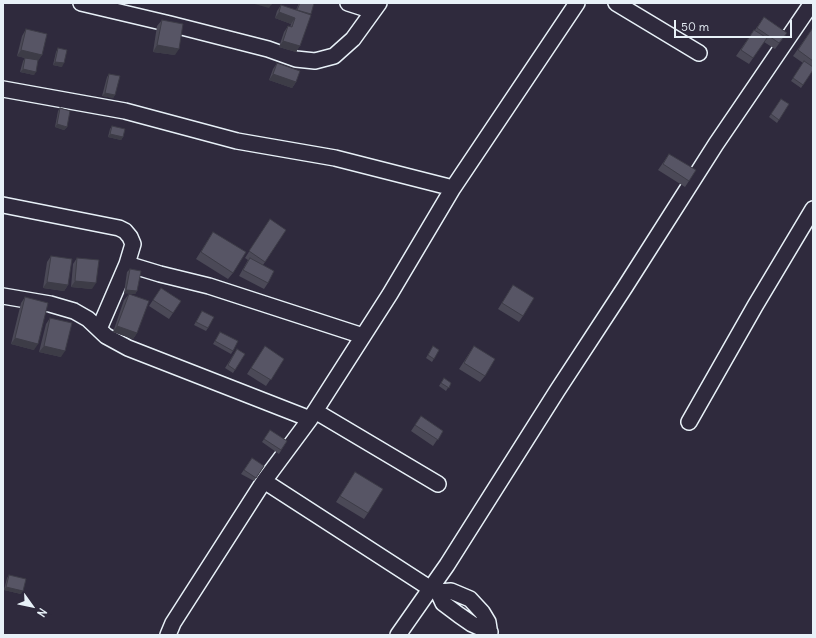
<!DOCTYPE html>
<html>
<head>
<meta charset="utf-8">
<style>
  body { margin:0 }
  #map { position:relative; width:816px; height:638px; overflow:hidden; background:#2f2a3d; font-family:Delius,sans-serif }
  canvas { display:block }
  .frame { position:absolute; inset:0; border:4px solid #e8f1f8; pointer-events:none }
  .north { position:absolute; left:12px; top:586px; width:40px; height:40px; -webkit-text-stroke:3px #2f2a3d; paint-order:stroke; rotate:123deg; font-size:11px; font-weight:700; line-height:16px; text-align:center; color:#e8f1f8 }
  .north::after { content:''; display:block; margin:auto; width:14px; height:18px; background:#e8f1f8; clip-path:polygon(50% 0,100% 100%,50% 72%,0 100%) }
  .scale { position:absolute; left:674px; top:20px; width:118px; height:18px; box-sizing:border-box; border:2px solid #e8f1f8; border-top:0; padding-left:5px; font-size:12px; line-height:14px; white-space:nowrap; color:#e8f1f8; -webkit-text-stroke:3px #2f2a3d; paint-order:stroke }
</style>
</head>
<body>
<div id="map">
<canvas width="816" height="638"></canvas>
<div class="frame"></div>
<div class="north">N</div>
<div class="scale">50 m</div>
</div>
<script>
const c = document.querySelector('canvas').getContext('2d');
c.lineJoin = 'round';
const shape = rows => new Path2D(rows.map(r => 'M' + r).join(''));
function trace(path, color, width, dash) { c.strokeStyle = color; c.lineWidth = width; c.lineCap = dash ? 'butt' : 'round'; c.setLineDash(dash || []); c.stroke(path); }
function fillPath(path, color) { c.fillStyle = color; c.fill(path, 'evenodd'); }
const minor = shape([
  [81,3,170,24,268,49,296,59,315,61,334,56,353,39,379,3],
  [348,3,373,11],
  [616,3,699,53],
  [3,89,125,111,237,141,335,158,453,188],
  [3,205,119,228,125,231,130,237,133,244,127,264,99,329],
  [127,264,160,274,209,286,363,336],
  [3,296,50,304,74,311,88,319,106,336,128,348,310,419],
  [315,411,438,484],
  [689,422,755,306,813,209],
  [264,481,431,589,438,592,443,603,459,615,472,624,490,632],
  [438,592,451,591,470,599,482,612,488,622,490,635],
  [168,635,173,623,264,481,310,419,390,294,453,188,577,3],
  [398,635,447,565,557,391,625,287,716,144,812,3]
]);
const wall = shape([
  [299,3,314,3,296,52,279,47,284,32,288,26,290,27,291,24,275,18,277,11,281,5,296,10],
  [764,17,787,33,775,49,764,42,749,64,736,56,754,30,755,30],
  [162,20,175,55,153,52,157,26],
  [26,29,42,55,38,60,34,75,20,72,23,61,25,58,17,56,22,36],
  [812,29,813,30,813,70,801,88,791,81,803,63,793,56],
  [58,48,62,67,53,65,56,52],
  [277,63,296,82,292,88,269,80,273,69],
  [109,74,115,95,113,98,102,96,107,77],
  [781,99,789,104,777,123,769,117],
  [60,108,67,127,64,130,55,127,58,111],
  [112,126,123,137,121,140,108,137,110,129],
  [669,154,689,181,685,187,658,170],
  [266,225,286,230,263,265,268,283,264,289,239,276,248,260,245,258],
  [213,232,233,273,228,279,196,259],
  [51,256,68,285,64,291,43,288,47,262],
  [77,258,92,289,71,287,73,264],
  [130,269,137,291,135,294,124,293,127,272],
  [513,285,523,316,519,322,498,309],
  [161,288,181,301,169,319,149,306],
  [129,294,137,333,133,339,113,332,124,300],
  [25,297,34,350,11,344,21,303],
  [202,311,208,328,206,331,194,325],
  [50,318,61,357,39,352,46,324],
  [220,332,233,351,231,354,213,344],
  [265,346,284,359,266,386,247,374],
  [433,346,439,350,432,362,426,358],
  [474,346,485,376,480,382,459,369],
  [237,349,245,354,233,373,225,368],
  [444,378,451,383,446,391,439,386],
  [421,416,443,431,433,446,411,431],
  [270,430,287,441,279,454,262,442],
  [252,458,264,466,254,481,241,474],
  [355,472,368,513,364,519,336,502],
  [9,575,21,594,4,590,7,578]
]);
const shadedWall = shape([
  [251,3,264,3,271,5,269,8],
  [279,12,295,18,291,24,275,18],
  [283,41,300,46,296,52,279,47],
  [157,45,179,49,175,55,153,52],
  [21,50,42,55,38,61,17,56],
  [55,62,64,63,62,67,53,65],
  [23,69,36,72,34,75,20,72],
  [273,74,296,82,292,88,269,80],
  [105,93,115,95,113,98,102,96],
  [57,124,67,127,64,130,55,127],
  [110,134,123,137,121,140,108,137],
  [75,281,96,283,92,289,71,287],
  [47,282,68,285,64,291,43,288],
  [126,290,137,291,135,294,124,293],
  [117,326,137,333,133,339,113,332],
  [15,338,38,344,34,350,11,344],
  [44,346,65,351,61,357,39,352],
  [6,587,23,591,21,594,4,590]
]);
const building = shape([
  [264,3,272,3,271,5,264,3],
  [300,3,314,3,311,14,297,10,300,3],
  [281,5,311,15,300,46,283,41,288,26,292,27,295,18,279,12,281,5],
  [764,17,787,33,779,43,757,28,764,17],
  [162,20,183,24,179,49,157,45,162,20],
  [26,29,47,34,42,55,21,50,26,29],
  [812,29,813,30,813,61,798,50,812,29],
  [754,30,767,38,753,58,741,50,754,30],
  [58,48,67,50,64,63,55,62,58,48],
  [25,58,38,60,36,72,23,69,25,58],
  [804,61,813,67,813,70,803,85,793,78,804,61],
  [277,63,300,71,296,82,273,74,277,63],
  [109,74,120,76,115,95,105,93,109,74],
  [781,99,789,104,779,120,771,114,781,99],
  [60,108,70,111,67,127,57,124,60,108],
  [112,126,125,129,123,137,110,134,112,126],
  [669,154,696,170,689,181,663,164,669,154],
  [270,219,286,230,265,262,249,251,270,219],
  [213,232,246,252,233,273,201,252,213,232],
  [51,256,72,259,68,285,47,282,51,256],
  [77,258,99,260,96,283,75,281,77,258],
  [250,258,274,271,268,283,243,270,250,258],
  [130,269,141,271,137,291,126,290,130,269],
  [513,285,534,298,523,316,502,303,513,285],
  [161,288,181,301,173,313,153,300,161,288],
  [129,294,149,301,137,333,117,326,129,294],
  [25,297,48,303,38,344,15,338,25,297],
  [202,311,214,317,208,328,196,322,202,311],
  [50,318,72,323,65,351,44,346,50,318],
  [220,332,238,341,233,351,215,341,220,332],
  [265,346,284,359,271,380,251,368,265,346],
  [433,346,439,350,434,359,428,355,433,346],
  [474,346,495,359,485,376,464,363,474,346],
  [237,349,245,354,235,370,228,365,237,349],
  [444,378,451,383,449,388,441,383,444,378],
  [421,416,443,431,438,440,415,425,421,416],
  [270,430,287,441,281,450,264,439,270,430],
  [252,458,264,466,256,478,244,470,252,458],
  [355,472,383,489,368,513,340,496,355,472],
  [9,575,26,579,23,591,6,587,9,575]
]);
trace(minor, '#e8f1f8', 18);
trace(minor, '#2f2a3d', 15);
fillPath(wall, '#4b4957');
fillPath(shadedWall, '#3d3c47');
fillPath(building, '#575565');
trace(building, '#3d3c47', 1);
</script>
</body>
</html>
